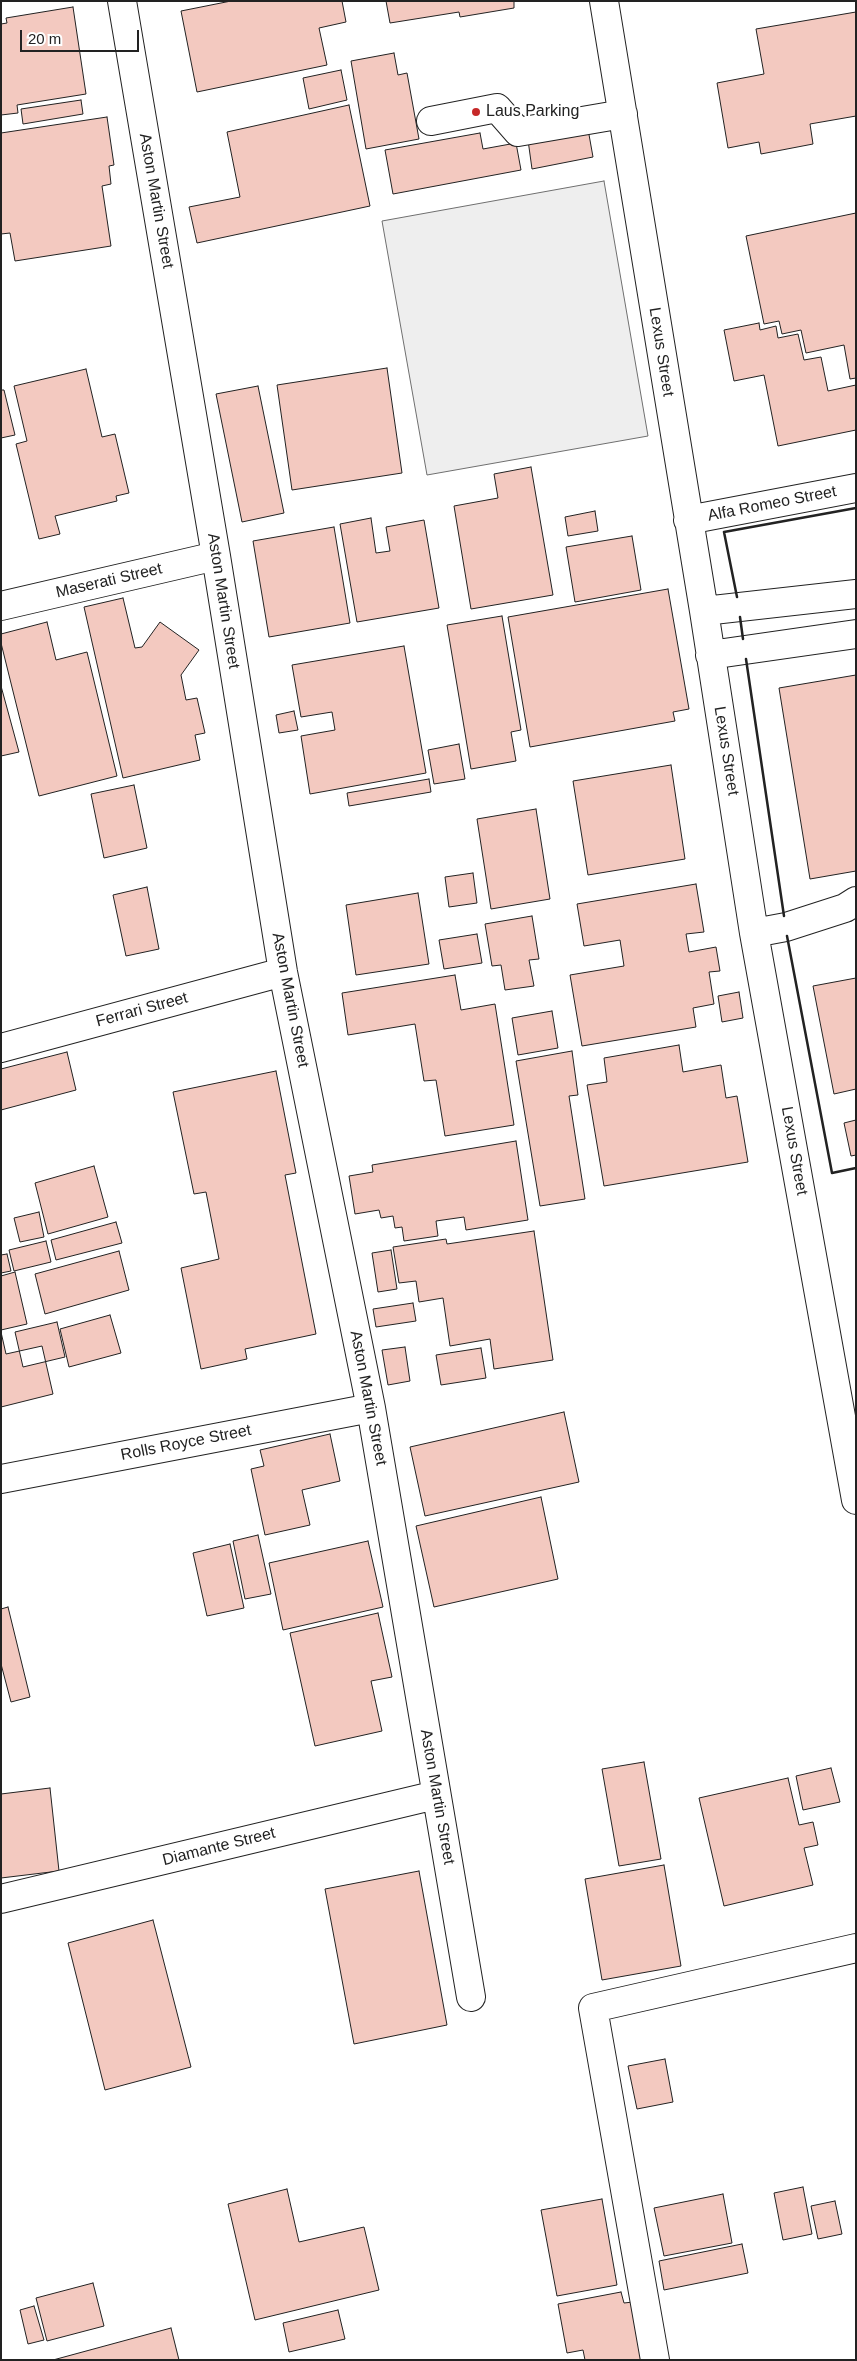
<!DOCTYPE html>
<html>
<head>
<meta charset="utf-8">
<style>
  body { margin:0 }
  #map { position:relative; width:857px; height:2361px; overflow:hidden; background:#fff; font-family:Arial,sans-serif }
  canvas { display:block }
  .frame { position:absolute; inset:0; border:2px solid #222; pointer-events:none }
  .scale { position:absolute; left:20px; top:30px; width:119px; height:22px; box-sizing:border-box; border:2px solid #222; border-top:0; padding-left:6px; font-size:15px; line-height:18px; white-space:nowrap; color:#222; -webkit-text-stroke:4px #fff; paint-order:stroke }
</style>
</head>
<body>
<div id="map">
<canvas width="857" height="2361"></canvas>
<div class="frame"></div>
<div class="scale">20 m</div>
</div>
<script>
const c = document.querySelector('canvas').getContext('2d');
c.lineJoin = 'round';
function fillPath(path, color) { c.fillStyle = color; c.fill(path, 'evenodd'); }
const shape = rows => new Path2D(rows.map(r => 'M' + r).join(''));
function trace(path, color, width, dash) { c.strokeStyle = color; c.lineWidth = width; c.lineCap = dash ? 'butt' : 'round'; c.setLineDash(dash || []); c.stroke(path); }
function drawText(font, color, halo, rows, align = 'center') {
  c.font = font + ' Arial,sans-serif'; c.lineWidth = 4; c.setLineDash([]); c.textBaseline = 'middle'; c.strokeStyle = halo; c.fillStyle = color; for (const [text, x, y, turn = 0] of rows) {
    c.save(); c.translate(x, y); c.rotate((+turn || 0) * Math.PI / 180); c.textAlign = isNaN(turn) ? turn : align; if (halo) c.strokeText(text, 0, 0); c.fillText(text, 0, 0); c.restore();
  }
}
const green = shape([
  [604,181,648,436,427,475,382,221,604,181]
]);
const building = shape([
  [231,1,342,1,346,22,319,28,327,65,197,92,181,11,231,1],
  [386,1,514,1,514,8,460,17,459,12,390,23,386,1],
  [73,7,86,94,17,105,18,113,1,115,1,24,7,23,6,18,73,7],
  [856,12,856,116,810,124,813,144,761,154,759,142,728,148,717,83,764,74,756,29,856,12],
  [394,53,398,75,407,73,419,139,366,149,351,61,394,53],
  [341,70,347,100,309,109,303,78,341,70],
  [81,100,83,114,23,124,21,109,81,100],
  [349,105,370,206,197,243,189,207,240,197,227,132,349,105],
  [107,117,114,165,109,166,111,184,102,186,111,246,15,261,10,233,1,234,1,133,107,117],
  [588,129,593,157,532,169,528,140,588,129],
  [480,133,483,149,516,143,521,170,393,194,385,150,480,133],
  [856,213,856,378,850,379,844,345,806,353,801,330,782,334,779,321,764,324,746,236,856,213],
  [759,323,760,330,776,326,778,338,798,334,804,360,821,357,828,391,856,385,856,430,778,446,764,375,734,381,724,330,759,323],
  [387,368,402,473,292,490,277,385,387,368],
  [86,369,102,437,115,434,129,493,116,496,117,501,55,516,60,534,39,539,16,444,27,441,14,386,86,369],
  [258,386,284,513,242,522,216,394,258,386],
  [1,390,4,390,15,435,1,438,1,390],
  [531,467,553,595,471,609,454,506,498,498,494,474,531,467],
  [595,511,598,531,568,536,565,517,595,511],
  [371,518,376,553,390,551,386,527,424,520,439,608,357,622,340,524,371,518],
  [334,527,350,623,269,637,253,541,334,527],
  [632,536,641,590,575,602,566,547,632,536],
  [668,589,689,709,673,712,675,721,530,747,508,617,668,589],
  [123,598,135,648,142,647,160,622,199,650,181,675,186,700,197,698,205,733,195,735,200,760,123,778,84,607,123,598],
  [502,616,521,730,511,732,516,761,471,769,447,625,502,616],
  [47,622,56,660,87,652,117,776,39,796,1,643,1,634,47,622],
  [404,646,426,773,310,794,301,736,335,730,332,712,301,717,292,665,404,646],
  [856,675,856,871,810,879,779,688,856,675],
  [1,686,19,752,1,756,1,686],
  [294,711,298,730,279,733,276,715,294,711],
  [459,744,465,779,434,784,428,750,459,744],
  [671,765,685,859,588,875,573,781,671,765],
  [429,779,431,792,349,806,347,793,429,779],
  [134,785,147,848,104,858,91,794,134,785],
  [536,809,550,899,491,909,477,819,536,809],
  [473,873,477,903,449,907,445,877,473,873],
  [696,884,704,932,686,934,689,952,716,947,720,971,709,972,714,1004,693,1008,696,1027,582,1046,570,975,624,966,620,940,584,946,577,904,696,884],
  [147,887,159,949,126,956,113,895,147,887],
  [418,893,429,964,356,975,346,905,418,893],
  [532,916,539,959,529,960,534,986,505,990,501,965,492,966,485,924,532,916],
  [477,934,482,963,444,969,439,940,477,934],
  [455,975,461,1010,495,1004,514,1125,445,1136,436,1080,424,1081,415,1024,348,1035,342,993,455,975],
  [856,978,856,1089,834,1094,813,986,856,978],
  [739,992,743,1018,722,1022,718,996,739,992],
  [552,1011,558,1048,518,1055,512,1018,552,1011],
  [679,1045,683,1072,721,1065,726,1098,737,1096,748,1162,604,1186,587,1085,607,1082,604,1058,679,1045],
  [572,1051,578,1095,569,1096,585,1199,540,1206,516,1061,572,1051],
  [67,1052,76,1090,1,1110,1,1069,67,1052],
  [276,1071,296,1173,285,1175,316,1334,245,1349,247,1359,201,1369,181,1268,219,1259,206,1192,194,1194,173,1092,276,1071],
  [856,1120,856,1155,851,1156,844,1123,856,1120],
  [516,1141,528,1220,466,1230,464,1217,436,1221,438,1236,404,1241,402,1227,395,1228,393,1216,381,1218,379,1210,355,1214,349,1176,373,1172,372,1165,516,1141],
  [94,1166,108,1217,48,1234,35,1183,94,1166],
  [39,1212,44,1237,20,1242,14,1218,39,1212],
  [116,1222,122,1243,56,1260,51,1240,116,1222],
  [534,1231,553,1360,494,1369,490,1339,450,1346,443,1298,419,1302,416,1281,399,1283,393,1247,446,1239,447,1244,534,1231],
  [46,1241,51,1262,14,1271,9,1250,46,1241],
  [391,1250,397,1289,378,1292,372,1253,391,1250],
  [119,1251,129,1290,45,1314,35,1274,119,1251],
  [7,1254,11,1271,1,1273,1,1255,7,1254],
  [15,1272,27,1324,1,1330,1,1276,15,1272],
  [413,1303,416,1321,376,1327,373,1309,413,1303],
  [110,1315,121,1353,69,1367,60,1329,110,1315],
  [57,1322,65,1357,23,1367,15,1332,57,1322],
  [1,1332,6,1354,42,1346,53,1394,1,1407,1,1332],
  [405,1347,410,1381,388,1385,382,1350,405,1347],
  [481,1348,486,1378,441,1385,436,1355,481,1348],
  [564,1412,579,1482,425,1516,410,1447,564,1412],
  [330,1434,340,1481,302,1490,310,1525,265,1535,251,1469,264,1466,260,1450,330,1434],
  [541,1497,558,1579,434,1607,416,1526,541,1497],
  [258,1535,271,1594,245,1599,233,1541,258,1535],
  [368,1541,383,1607,283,1630,269,1563,368,1541],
  [230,1544,244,1608,207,1616,193,1553,230,1544],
  [8,1607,30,1697,11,1702,1,1664,1,1609,8,1607],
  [378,1613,392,1677,371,1681,382,1731,315,1746,290,1633,378,1613],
  [644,1762,661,1859,619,1866,602,1769,644,1762],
  [831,1768,840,1802,803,1810,796,1776,831,1768],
  [788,1778,799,1825,813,1822,818,1845,804,1848,813,1885,724,1906,699,1798,788,1778],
  [50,1788,59,1871,1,1878,1,1794,50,1788],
  [664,1865,681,1966,602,1980,585,1879,664,1865],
  [419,1871,447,2025,354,2044,325,1889,419,1871],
  [153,1920,191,2067,105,2090,68,1943,153,1920],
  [665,2059,673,2102,637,2109,628,2066,665,2059],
  [803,2187,812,2234,783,2240,774,2193,803,2187],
  [287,2189,299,2242,364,2227,379,2290,255,2320,228,2204,287,2189],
  [723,2194,732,2243,664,2256,654,2208,723,2194],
  [602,2199,617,2285,557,2296,541,2210,602,2199],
  [835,2201,842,2234,818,2239,811,2206,835,2201],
  [742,2244,748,2273,664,2290,659,2261,742,2244],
  [93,2283,104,2326,47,2341,36,2298,93,2283],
  [621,2292,624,2303,633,2302,644,2360,585,2360,583,2350,567,2353,558,2304,621,2292],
  [34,2306,44,2340,28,2344,20,2310,34,2306],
  [338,2310,345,2339,289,2352,283,2323,338,2310],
  [171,2328,179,2360,53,2360,171,2328]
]);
const minor = shape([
  [122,1,216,556,283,972,371,1408,471,1997],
  [604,1,704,611,754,933,856,1500],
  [431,121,497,108,518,132,623,114],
  [688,520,856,488],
  [1,606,216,556],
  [704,611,856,594],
  [710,655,856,634],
  [754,933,786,927,845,908,856,901],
  [1,1048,283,972],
  [1,1479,371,1408],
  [1,1899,436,1795],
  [655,2360,593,2008,856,1948]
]);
const wall = shape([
  [737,597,724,532,856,508],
  [740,617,743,639],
  [746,659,784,916],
  [787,936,832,1173,856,1168]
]);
const markers = [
  [476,112,5,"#c62828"]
];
const poiNames = [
  ["Laus Parking",486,112]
];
const streetNames = [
  ["Aston Martin Street",156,201,80],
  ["Lexus Street",661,352,81],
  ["Alfa Romeo Street",772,504,-11],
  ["Maserati Street",109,581,-13],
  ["Aston Martin Street",223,601,81],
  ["Lexus Street",726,751,81],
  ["Aston Martin Street",290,1000,79],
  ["Ferrari Street",142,1010,-15],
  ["Lexus Street",794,1151,80],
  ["Aston Martin Street",368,1398,79],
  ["Rolls Royce Street",186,1443,-11],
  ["Aston Martin Street",437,1797,80],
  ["Diamante Street",219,1847,-14]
];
fillPath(green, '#eee');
trace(green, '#6f6f6f', 1);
fillPath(building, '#f3c9c0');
trace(building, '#222', 1);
trace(minor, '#222', 30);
trace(minor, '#fff', 28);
trace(wall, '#222', 2.5);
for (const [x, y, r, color] of markers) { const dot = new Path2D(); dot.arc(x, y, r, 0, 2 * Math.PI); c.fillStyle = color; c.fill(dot); trace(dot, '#fff', 2); }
drawText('16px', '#222', '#fff', poiNames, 'left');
drawText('16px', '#222', '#fff', streetNames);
</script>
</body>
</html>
